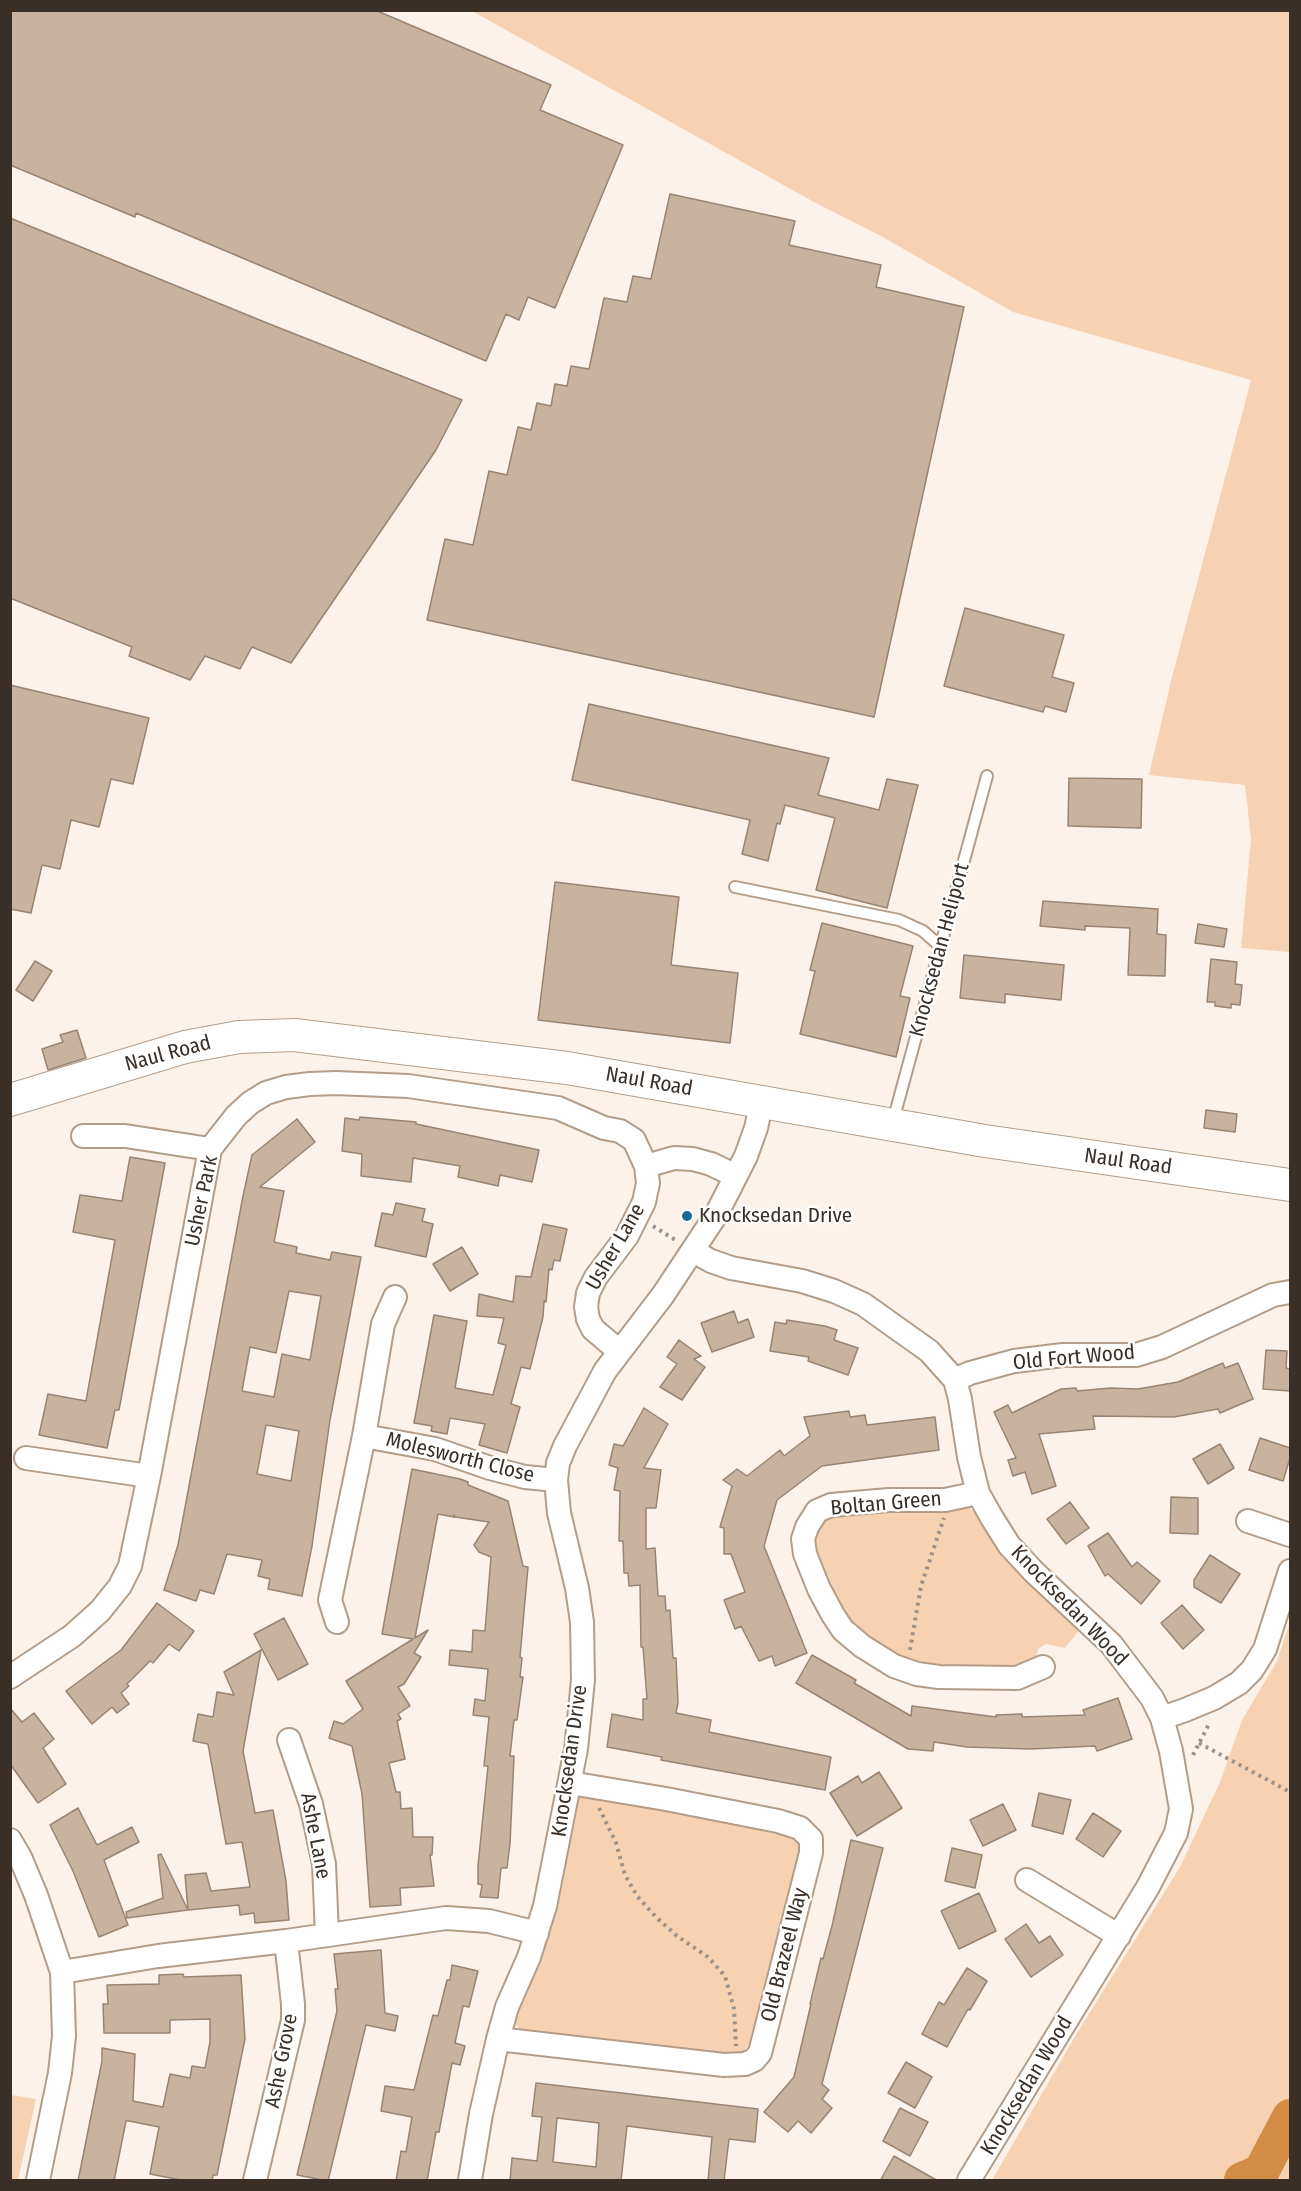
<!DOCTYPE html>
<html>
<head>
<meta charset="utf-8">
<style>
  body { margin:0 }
  #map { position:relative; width:1301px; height:2191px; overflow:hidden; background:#fcf2ea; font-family:"Fira Sans Condensed",sans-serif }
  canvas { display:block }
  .frame { position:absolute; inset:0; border:12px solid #392f27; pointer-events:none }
</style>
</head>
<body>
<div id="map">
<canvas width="1301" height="2191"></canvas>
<div class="frame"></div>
</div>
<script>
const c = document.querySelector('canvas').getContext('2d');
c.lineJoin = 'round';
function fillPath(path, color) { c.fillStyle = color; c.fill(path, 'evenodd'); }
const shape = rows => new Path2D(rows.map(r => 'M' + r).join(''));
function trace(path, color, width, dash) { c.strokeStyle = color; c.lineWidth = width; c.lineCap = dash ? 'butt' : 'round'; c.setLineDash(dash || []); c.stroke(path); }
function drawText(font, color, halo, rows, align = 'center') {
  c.font = font + ' "Fira Sans Condensed",sans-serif'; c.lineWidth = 5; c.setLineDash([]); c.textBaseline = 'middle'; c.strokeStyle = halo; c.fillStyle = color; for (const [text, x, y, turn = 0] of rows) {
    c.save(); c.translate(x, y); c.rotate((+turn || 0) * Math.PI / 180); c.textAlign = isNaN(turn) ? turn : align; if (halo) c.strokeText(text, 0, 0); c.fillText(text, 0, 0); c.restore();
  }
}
const green = shape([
  [472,11,1290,11,1290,952,1241,948,1251,839,1245,785,1149,775,1171,681,1251,380,1013,312,881,236,812,201],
  [969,1508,980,1516,1081,1628,1065,1648,1046,1644,1038,1649,1033,1668,983,1671,919,1665,889,1652,867,1639,845,1619,823,1575,813,1541,818,1528,824,1519,839,1512],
  [1290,1622,1290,2180,992,2180,1077,2033,1180,1867,1220,1782,1242,1720,1277,1661],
  [586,1793,793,1835,799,1846,798,1862,757,2023,751,2043,741,2053,713,2054,536,2035,521,2030,515,2024,513,2012,550,1911,579,1797],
  [11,2095,36,2099,18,2180,11,2180]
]);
const river = shape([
  [1242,2180,1261,2172,1290,2117]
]);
const building = shape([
  [10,10,375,10,551,85,540,110,623,145,555,308,528,297,519,320,506,314,486,361,136,213,135,217,10,165,10,10],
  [670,194,795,221,789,245,881,265,876,287,964,307,874,717,427,620,445,539,473,545,489,471,507,475,518,427,531,430,537,403,551,406,555,384,567,386,571,366,589,369,604,298,627,302,633,276,651,279,670,194],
  [10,218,267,323,462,400,436,450,291,663,252,647,240,669,205,656,190,680,129,656,132,647,10,598,10,218],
  [965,608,1064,635,1052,677,1074,683,1066,712,1045,706,1043,712,944,686,965,608],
  [10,685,149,718,133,784,111,779,99,827,71,820,60,869,42,865,31,913,10,909,10,685],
  [589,704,829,758,818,795,879,810,887,779,918,785,887,908,816,890,835,818,785,805,780,824,777,823,768,861,742,854,750,820,572,780,589,704],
  [1069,778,1142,779,1141,828,1068,826,1069,778],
  [555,882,679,897,671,965,738,973,730,1043,538,1020,555,882],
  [1043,901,1158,909,1157,934,1166,935,1165,976,1128,975,1130,928,1085,926,1085,930,1040,926,1043,901],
  [822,923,913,946,900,996,910,998,896,1057,800,1034,815,971,810,970,822,923],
  [1198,924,1227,929,1224,947,1195,943,1198,924],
  [964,955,1064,965,1061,1000,1005,994,1005,1003,960,998,964,955],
  [1211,959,1237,962,1235,984,1242,985,1240,1005,1231,1004,1231,1008,1215,1006,1215,1002,1207,1002,1211,959],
  [35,961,52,971,33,1001,16,990,35,961],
  [77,1030,86,1058,48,1070,42,1049,63,1042,60,1035,77,1030],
  [1206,1110,1237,1114,1235,1132,1204,1128,1206,1110],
  [360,1117,416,1122,416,1124,539,1150,532,1182,500,1175,498,1186,458,1177,460,1166,413,1158,411,1182,361,1176,362,1154,342,1151,345,1118,359,1120,360,1117],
  [297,1119,315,1142,260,1187,284,1191,274,1242,297,1247,296,1253,330,1260,332,1252,361,1257,330,1420,312,1546,302,1596,268,1589,270,1579,258,1576,262,1560,227,1554,214,1594,200,1590,196,1601,164,1590,178,1545,243,1196,252,1155,297,1119],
  [289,1291,321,1296,310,1360,282,1354,274,1397,242,1391,250,1347,276,1353,289,1291],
  [266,1425,299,1431,291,1481,257,1474,266,1425],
  [130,1157,165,1163,119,1410,115,1410,107,1448,39,1435,48,1394,86,1401,115,1240,73,1232,80,1195,122,1201,130,1157],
  [396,1203,425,1209,422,1221,433,1224,426,1257,375,1246,382,1213,393,1215,396,1203],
  [543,1224,567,1229,560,1261,554,1260,552,1270,549,1269,546,1302,544,1301,543,1317,530,1369,521,1367,511,1404,520,1407,507,1453,479,1445,485,1424,450,1418,447,1434,431,1431,432,1426,414,1423,434,1315,467,1321,455,1388,493,1395,506,1345,498,1343,504,1318,477,1316,479,1294,513,1302,516,1276,531,1277,543,1224],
  [462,1247,478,1274,450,1291,433,1264,462,1247],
  [734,1311,738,1323,748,1319,754,1337,712,1352,701,1323,734,1311],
  [787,1320,825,1326,837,1330,834,1340,858,1348,848,1375,808,1361,809,1357,770,1351,775,1322,786,1324,787,1320],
  [679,1340,701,1356,694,1359,705,1367,682,1400,660,1387,677,1364,667,1357,679,1340],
  [1266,1350,1287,1351,1286,1368,1290,1369,1290,1391,1263,1389,1266,1350],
  [1223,1363,1225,1368,1238,1363,1253,1399,1220,1413,1218,1409,1174,1417,1093,1416,1095,1429,1039,1434,1056,1486,1032,1494,1025,1472,1013,1476,1008,1460,1016,1458,994,1412,1008,1405,1012,1413,1061,1389,1076,1388,1077,1391,1110,1388,1138,1389,1178,1382,1223,1363],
  [644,1408,668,1424,644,1468,661,1470,656,1508,646,1508,646,1549,655,1548,658,1596,665,1596,666,1611,670,1610,673,1658,676,1658,678,1703,676,1713,711,1720,709,1732,831,1757,825,1790,661,1760,662,1757,607,1747,612,1714,643,1720,643,1699,647,1699,643,1647,641,1647,640,1585,629,1586,628,1573,624,1573,623,1541,619,1541,620,1491,614,1490,618,1468,609,1465,614,1444,623,1446,644,1408],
  [849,1411,850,1417,865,1415,867,1425,935,1417,939,1450,822,1466,777,1500,764,1546,807,1653,775,1666,772,1656,759,1661,741,1626,735,1629,724,1600,745,1592,731,1554,724,1554,724,1528,720,1527,732,1486,723,1480,737,1469,747,1476,780,1450,784,1456,810,1436,804,1417,849,1411],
  [1260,1438,1290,1448,1290,1458,1283,1481,1249,1470,1260,1438],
  [1220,1444,1234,1468,1208,1484,1193,1459,1220,1444],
  [412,1469,460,1479,468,1482,468,1485,508,1501,523,1566,528,1567,520,1657,522,1658,520,1677,523,1677,517,1720,514,1720,510,1756,514,1756,510,1844,507,1868,501,1868,498,1898,480,1897,482,1885,478,1884,478,1866,488,1766,484,1766,489,1717,473,1715,475,1699,485,1701,488,1669,449,1665,450,1650,472,1652,473,1630,485,1631,491,1557,479,1552,474,1545,489,1522,455,1517,454,1515,454,1517,438,1514,415,1638,428,1630,414,1653,421,1657,404,1684,398,1687,410,1706,398,1714,401,1719,397,1721,405,1759,389,1763,396,1792,400,1792,401,1809,412,1808,413,1837,433,1837,432,1855,430,1855,434,1886,400,1888,401,1905,370,1907,362,1794,352,1746,329,1738,334,1721,343,1724,363,1709,346,1681,413,1639,382,1634,412,1469],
  [1171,1497,1198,1498,1198,1534,1170,1533,1171,1497],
  [1070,1502,1089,1528,1066,1544,1047,1519,1070,1502],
  [1108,1533,1132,1567,1137,1562,1160,1581,1141,1604,1108,1574,1105,1576,1088,1546,1108,1533],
  [1210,1555,1240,1574,1221,1603,1194,1587,1194,1580,1210,1555],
  [157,1603,194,1631,179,1651,169,1644,153,1663,150,1661,127,1684,129,1686,121,1693,129,1704,117,1713,112,1707,92,1724,66,1691,121,1650,157,1603],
  [1182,1605,1204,1630,1183,1649,1161,1623,1182,1605],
  [284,1618,308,1664,278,1680,254,1634,284,1618],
  [261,1650,243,1751,255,1813,273,1810,286,1881,289,1920,255,1923,254,1913,240,1915,239,1905,188,1910,185,1875,206,1873,211,1891,250,1887,242,1842,226,1844,208,1744,193,1741,198,1714,213,1717,217,1692,234,1695,224,1672,261,1650],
  [812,1655,856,1680,854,1683,911,1716,912,1706,996,1717,996,1715,1022,1714,1022,1717,1085,1715,1083,1710,1118,1698,1132,1739,1097,1751,1095,1746,1030,1749,967,1747,934,1742,933,1751,908,1749,796,1683,812,1655],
  [10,1708,22,1722,34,1713,54,1739,43,1748,66,1784,38,1803,10,1764,10,1708],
  [879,1772,902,1808,857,1836,830,1793,858,1776,862,1783,879,1772],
  [1039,1793,1071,1800,1063,1834,1032,1826,1039,1793],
  [1003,1804,1016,1830,983,1846,970,1820,1003,1804],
  [78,1808,97,1845,132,1827,139,1842,104,1860,128,1925,99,1937,73,1871,50,1825,78,1808],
  [1093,1813,1121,1831,1103,1857,1076,1839,1093,1813],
  [851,1840,883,1848,822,2084,829,2090,822,2099,832,2108,811,2133,798,2121,788,2132,764,2112,794,2077,811,2004,810,2004,821,1958,823,1959,832,1926,851,1840],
  [952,1848,982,1855,975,1888,945,1881,952,1848],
  [161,1854,188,1910,127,1918,126,1912,163,1898,158,1855,161,1854],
  [979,1893,996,1931,959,1949,941,1911,979,1893],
  [1026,1924,1039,1943,1050,1936,1063,1955,1031,1977,1005,1939,1026,1924],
  [381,1950,385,2013,398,2016,395,2031,366,2025,328,2181,297,2175,337,2011,335,1989,338,1989,334,1954,381,1950],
  [452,1965,478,1971,469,2007,463,2006,455,2043,465,2046,460,2065,452,2063,439,2132,436,2132,427,2181,396,2181,401,2151,406,2152,412,2117,381,2111,385,2086,414,2090,433,2015,438,2016,447,1980,450,1980,452,1965],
  [967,1968,987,1981,970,2010,968,2009,947,2047,922,2034,939,2002,944,2005,967,1968],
  [183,1974,184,1977,241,1975,245,2039,217,2175,213,2175,212,2181,186,2181,150,2174,159,2127,129,2121,126,2121,114,2181,78,2181,102,2061,102,2048,135,2054,133,2101,163,2107,170,2074,190,2078,192,2066,205,2068,210,2042,210,2019,170,2020,170,2033,104,2033,103,2004,108,2004,107,1985,159,1984,159,1975,183,1974],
  [906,2062,932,2077,915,2108,888,2093,906,2062],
  [536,2083,758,2109,755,2142,729,2139,724,2181,708,2181,712,2137,627,2126,621,2181,510,2181,512,2158,537,2161,542,2117,532,2116,536,2083],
  [557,2118,599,2123,596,2167,553,2162,557,2118],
  [900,2108,928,2122,910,2156,883,2141,900,2108],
  [894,2156,938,2181,880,2181,894,2156]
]);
const path = shape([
  [653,1226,677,1241],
  [910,1650,921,1586,944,1518],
  [1199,1743,1290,1792],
  [1193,1755,1210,1722],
  [599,1808,616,1843,625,1875,637,1896,656,1917,677,1936,708,1957,725,1976,734,2009,736,2046]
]);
const lane = shape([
  [735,887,899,920,923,931,941,947],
  [893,1121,987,776]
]);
const street = shape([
  [83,1136,125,1136,210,1149],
  [646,1166,674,1158,693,1159,711,1164,736,1176],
  [693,1251,711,1261,731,1268,802,1281,834,1291,863,1304,929,1351,955,1380,960,1399,969,1457,978,1493,992,1518,1009,1545,1034,1572,1111,1644,1152,1698,1162,1718,1171,1751,1181,1809,1176,1833,1148,1887,969,2180],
  [955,1380,970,1373,1014,1361,1063,1355,1136,1355,1162,1347,1273,1295,1290,1292],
  [364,1436,435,1449,490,1468,525,1477,556,1480],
  [26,1458,149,1476],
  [978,1493,945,1500,889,1500,831,1505,817,1511,807,1527,803,1539,805,1554,819,1589,833,1615,843,1630,862,1646,894,1666,917,1674,939,1677,1017,1678,1043,1667],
  [1248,1521,1290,1535],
  [337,1622,330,1600,364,1436,383,1324,395,1297],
  [10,1677,72,1636,100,1611,120,1586,130,1566,149,1476,210,1149,236,1116,250,1103,266,1093,286,1087,310,1084,336,1083,408,1086,558,1108,604,1128,620,1131,634,1140,646,1166,648,1183,644,1202,627,1236,596,1277,588,1293,586,1307,588,1319,593,1329,619,1351],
  [1162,1718,1185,1710,1214,1698,1239,1683,1252,1670,1265,1649,1290,1571],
  [289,1740,311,1804,324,1864,327,1935],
  [10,1840,20,1857,36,1895,62,1972,64,2036,60,2073,38,2180],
  [1027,1880,1119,1936],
  [62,1972,158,1956,286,1941,446,1918,489,1921,537,1933],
  [498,2039,724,2065,745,2064,754,2060,760,2053,811,1853,811,1839,800,1828,778,1821,666,1799,570,1783],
  [255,2180,293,2020,293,2004,286,1941],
  [470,2180,481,2114,498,2039,507,2007,529,1957,545,1906,576,1749,583,1680,582,1622,577,1588,559,1513,556,1480,558,1463,565,1446,605,1371,663,1295,716,1215,746,1156,756,1128,762,1101]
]);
const secondary = shape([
  [10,1100,185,1047,239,1037,294,1035,567,1068,985,1141,1290,1185]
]);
const markers = [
  [687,1216,6,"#19689a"]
];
const streetNames = [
  ["Knocksedan Heliport",940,950,-75],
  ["Naul Road",168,1054,-15],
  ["Naul Road",649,1082,10],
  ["Naul Road",1128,1162,8],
  ["Usher Park",202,1201,-78],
  ["Usher Lane",616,1247,-60],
  ["Old Fort Wood",1074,1358,-5],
  ["Molesworth Close",460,1458,14],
  ["Boltan Green",886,1504,-5],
  ["Knocksedan Wood",1069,1606,46],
  ["Knocksedan Drive",570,1761,-82],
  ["Ashe Lane",315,1836,79],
  ["Old Brazeel Way",785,1955,-76],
  ["Ashe Grove",282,2061,-79],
  ["Knocksedan Wood",1027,2086,-59]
];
const poiNames = [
  ["Knocksedan Drive",699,1216]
];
fillPath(green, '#f7d2b2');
trace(river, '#d38c46', 36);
fillPath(building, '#c9b29e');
trace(building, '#9a8471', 1.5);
trace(lane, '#b39d89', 14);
trace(street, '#b39d89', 26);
trace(secondary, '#b39d89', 34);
trace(path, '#9c928a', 4, [3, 4.5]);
trace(lane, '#fff', 10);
trace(street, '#fff', 22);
trace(secondary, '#fff', 32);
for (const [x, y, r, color] of markers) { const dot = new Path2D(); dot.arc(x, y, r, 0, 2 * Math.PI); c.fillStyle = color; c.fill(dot); trace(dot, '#fff', 2); }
drawText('21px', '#392f27', '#fff', streetNames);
drawText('21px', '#392f27', '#fff', poiNames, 'left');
</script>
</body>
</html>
